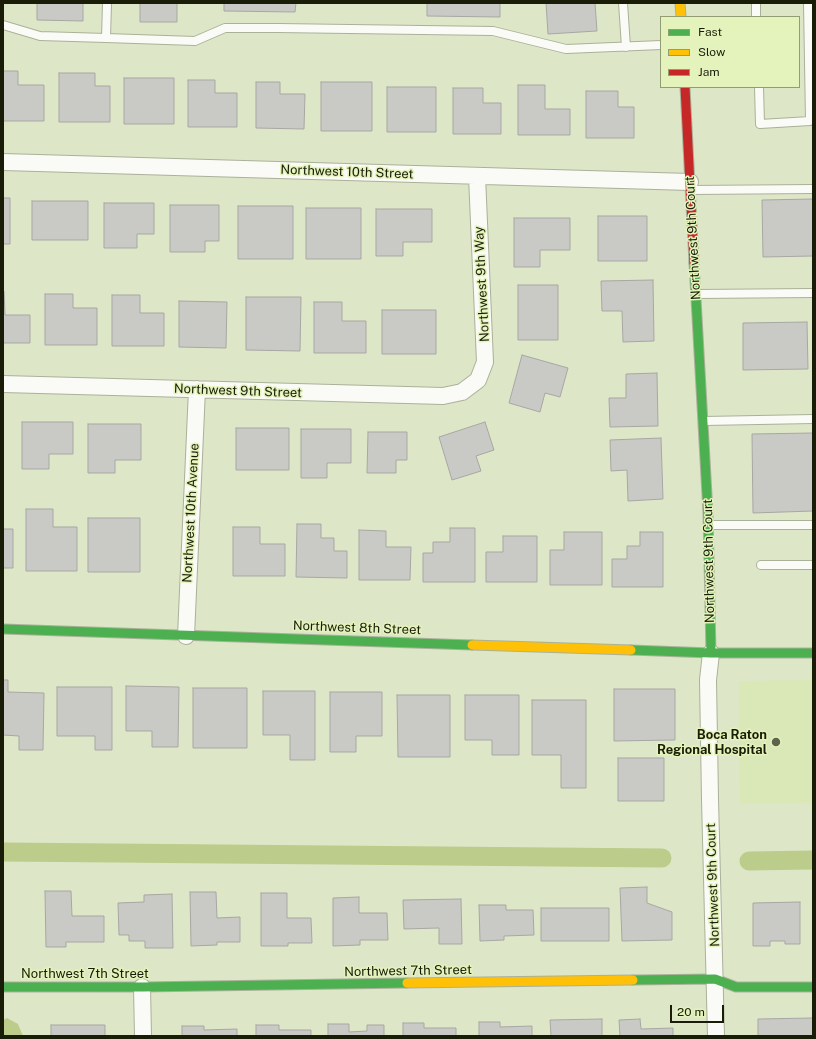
<!DOCTYPE html>
<html>
<head>
<meta charset="utf-8">
<style>
  body { margin:0 }
  #map { position:relative; width:816px; height:1039px; overflow:hidden; background:#dee6c8; font-family:"Public Sans",sans-serif }
  canvas { display:block }
  .frame { position:absolute; inset:0; border:4px solid #191d08; pointer-events:none }
  .legend { position:absolute; left:660px; top:16px; width:140px; height:72px; box-sizing:border-box; background:#e4f3bb; border:1px solid #939d73; margin:0; padding:5px 7px; list-style:none; font-size:12px; color:#191d08 }
  .legend li { display:flex; align-items:center; gap:8px; height:20px }
  .legend b { width:20px; border:1px solid #939d73 }
  .scale { position:absolute; left:670px; top:1005px; width:54px; height:18px; box-sizing:border-box; border:2px solid #191d08; border-top:0; padding-left:5px; font-size:12px; line-height:14px; white-space:nowrap; color:#191d08; -webkit-text-stroke:3px #e4f3bb; paint-order:stroke }
</style>
</head>
<body>
<div id="map">
<canvas width="816" height="1039"></canvas>
<div class="frame"></div>
<ul class="legend">
<li><b style="height:5px;background:#4caf50"></b>Fast</li>
<li><b style="height:5px;background:#ffc107"></b>Slow</li>
<li><b style="height:5px;background:#c62828"></b>Jam</li>
</ul>
<div class="scale">20 m</div>
</div>
<script>
const c = document.querySelector('canvas').getContext('2d');
c.lineJoin = 'round';
function fillPath(path, color) { c.fillStyle = color; c.fill(path, 'evenodd'); }
const shape = rows => new Path2D(rows.map(r => 'M' + r).join(''));
function trace(path, color, width, dash) { c.strokeStyle = color; c.lineWidth = width; c.lineCap = dash ? 'butt' : 'round'; c.setLineDash(dash || []); c.stroke(path); }
function drawText(font, color, halo, rows, align = 'center') {
  c.font = font + ' "Public Sans",sans-serif'; c.lineWidth = 3; c.setLineDash([]); c.textBaseline = 'middle'; c.strokeStyle = halo; c.fillStyle = color; for (const [text, x, y, turn = 0] of rows) {
    c.save(); c.translate(x, y); c.rotate((+turn || 0) * Math.PI / 180); c.textAlign = isNaN(turn) ? turn : align; if (halo) c.strokeText(text, 0, 0); c.fillText(text, 0, 0); c.restore();
  }
}
const built = shape([
  [813,680,813,803,740,804,739,681]
]);
const water = shape([
  [7,1018,18,1024,23,1036,3,1036,3,1020]
]);
const canal = shape([
  [3,852,662,858],
  [749,861,813,860]
]);
const building = shape([
  [37,3,83,3,83,21,37,20,37,3],
  [140,3,177,3,177,22,140,22,140,3],
  [224,3,296,3,295,12,224,11,224,3],
  [427,3,500,3,500,17,427,16,427,3],
  [546,3,595,3,597,31,548,34,546,3],
  [3,71,18,71,18,85,44,85,44,121,3,121,3,71],
  [59,73,95,73,95,86,110,86,110,122,59,122,59,73],
  [124,78,174,78,174,124,124,124,124,78],
  [188,80,215,80,215,93,237,93,237,127,188,127,188,80],
  [256,82,280,82,280,94,305,94,304,129,256,128,256,82],
  [321,82,372,82,372,131,321,131,321,82],
  [518,85,545,85,545,109,570,109,570,135,518,135,518,85],
  [387,87,436,87,436,132,387,132,387,87],
  [453,88,483,88,483,103,501,103,501,134,453,134,453,88],
  [586,91,618,91,618,107,634,107,634,138,586,138,586,91],
  [3,198,10,198,10,244,3,244,3,198],
  [813,199,813,256,763,257,762,200,813,199],
  [32,201,88,201,88,240,32,240,32,201],
  [104,203,154,203,154,234,137,234,137,248,104,248,104,203],
  [170,205,219,205,219,241,205,241,205,252,170,252,170,205],
  [238,206,293,206,293,259,238,259,238,206],
  [306,208,361,208,361,259,306,259,306,208],
  [376,209,432,209,432,242,403,242,403,256,376,256,376,209],
  [598,216,647,216,647,261,598,261,598,216],
  [514,218,570,218,570,250,540,250,540,267,514,267,514,218],
  [653,280,654,341,623,342,622,311,602,311,601,281,653,280],
  [518,285,558,285,558,340,518,340,518,285],
  [3,291,4,291,5,315,30,315,30,343,3,343,3,291],
  [45,294,73,294,73,308,97,308,97,345,45,345,45,294],
  [112,295,140,295,140,313,164,313,164,346,112,346,112,295],
  [246,297,301,297,300,351,246,350,246,297],
  [179,301,227,302,226,348,179,347,179,301],
  [314,302,342,302,342,321,366,321,366,353,314,353,314,302],
  [382,310,436,310,436,354,382,354,382,310],
  [807,322,808,369,743,370,743,323,807,322],
  [522,355,568,368,560,397,545,393,540,412,509,403,522,355],
  [657,373,658,426,610,427,609,398,626,398,626,374,657,373],
  [22,422,73,422,73,454,49,454,49,469,22,469,22,422],
  [485,422,494,450,476,456,481,471,452,480,439,437,485,422],
  [88,424,141,424,141,460,115,460,115,473,88,473,88,424],
  [236,428,289,428,289,470,236,470,236,428],
  [301,429,351,429,351,463,327,463,327,478,301,478,301,429],
  [368,432,407,432,407,460,396,460,396,473,367,473,368,432],
  [813,433,813,511,753,513,752,434,813,433],
  [661,438,663,499,628,501,627,470,611,471,610,440,661,438],
  [26,509,53,509,53,527,77,527,77,571,26,571,26,509],
  [88,518,140,518,140,572,88,572,88,518],
  [297,524,321,524,321,538,334,538,334,551,347,551,347,578,296,577,297,524],
  [233,527,260,527,260,544,285,544,285,576,233,576,233,527],
  [450,528,475,528,475,582,423,582,423,553,433,553,433,542,450,542,450,528],
  [3,529,13,529,13,568,3,568,3,529],
  [359,530,386,531,386,547,411,547,410,580,359,580,359,530],
  [564,532,602,532,602,585,550,585,550,550,564,550,564,532],
  [640,532,663,532,663,587,612,587,612,559,627,559,627,546,640,546,640,532],
  [503,536,537,536,537,582,486,582,486,552,503,552,503,536],
  [3,680,8,680,8,692,44,693,43,750,19,750,19,736,3,735,3,680],
  [126,686,179,687,178,747,152,747,152,731,126,731,126,686],
  [57,687,112,687,112,750,95,750,95,736,57,736,57,687],
  [193,688,247,688,247,748,193,748,193,688],
  [614,689,675,689,675,740,614,741,614,689],
  [263,691,315,691,315,760,290,760,290,735,263,735,263,691],
  [330,692,382,692,382,736,356,736,356,752,330,752,330,692],
  [397,695,450,695,450,757,398,757,397,695],
  [465,695,519,695,519,755,492,755,492,740,465,740,465,695],
  [532,700,586,700,586,788,561,788,561,755,532,755,532,700],
  [618,758,664,758,664,801,618,801,618,758],
  [647,887,647,903,672,912,672,940,622,941,620,888,647,887],
  [45,891,71,891,72,916,104,916,104,942,66,942,66,947,46,947,45,891],
  [190,892,216,892,217,918,240,917,240,942,217,942,217,945,191,946,190,892],
  [261,893,287,893,287,918,311,918,312,943,288,943,288,946,261,946,261,893],
  [172,894,173,948,145,948,145,941,129,941,129,935,119,935,118,903,144,902,144,895,172,894],
  [359,897,359,913,387,913,388,940,360,940,360,945,333,946,333,898,359,897],
  [461,899,462,944,439,944,439,928,404,929,403,900,461,899],
  [800,902,800,944,785,944,785,941,770,941,770,946,753,946,753,903,800,902],
  [479,905,506,905,506,910,533,910,534,935,504,936,504,940,480,941,479,905],
  [541,908,609,908,609,941,541,941,541,908],
  [813,1018,813,1036,758,1036,758,1019,813,1018],
  [602,1019,602,1036,551,1036,550,1020,602,1019],
  [640,1019,641,1029,673,1028,673,1036,620,1036,619,1020,640,1019],
  [479,1022,500,1022,500,1027,532,1026,532,1036,479,1036,479,1022],
  [403,1023,424,1023,424,1028,456,1028,456,1036,403,1036,403,1023],
  [328,1024,349,1024,349,1032,367,1031,367,1025,384,1025,384,1036,328,1036,328,1024],
  [51,1025,105,1025,105,1036,51,1036,51,1025],
  [256,1025,279,1025,279,1030,311,1030,311,1036,256,1036,256,1025],
  [182,1026,204,1026,204,1030,237,1029,237,1036,182,1036,182,1026]
]);
const lane = shape([
  [623,3,626,47],
  [756,3,756,17],
  [3,25,40,36,106,38,195,41,225,28,278,28,493,31,566,49,661,45],
  [106,38,107,3],
  [759,87,760,124,810,121,808,3],
  [691,190,813,189],
  [697,294,813,293],
  [704,421,813,419],
  [710,525,813,525],
  [761,565,813,565]
]);
const street = shape([
  [3,162,690,182],
  [3,384,443,396,462,392,478,380,485,362,477,176],
  [186,636,197,389],
  [711,653,708,680,710,799,716,1036],
  [142,987,143,1036]
]);
const fast = shape([
  [694,263,708,513,711,653],
  [3,629,472,645],
  [631,650,711,653,813,653],
  [633,980,715,979,736,987,813,987],
  [3,987,142,987,407,983]
]);
const slow = shape([
  [680,3,681,17],
  [472,645,631,650],
  [407,983,633,980]
]);
const jam = shape([
  [685,87,694,263]
]);
const markers = [
  [776,742,5,"#5e634b"]
];
const streetNames = [
  ["Northwest 10th Street",347,172,2],
  ["Northwest 9th Court",693,238,-93],
  ["Northwest 9th Way",482,284,-93],
  ["Northwest 9th Street",238,391,2],
  ["Northwest 10th Avenue",191,513,-87],
  ["Northwest 9th Court",709,561,-91],
  ["Northwest 8th Street",357,628,2],
  ["Northwest 9th Court",713,885,-92],
  ["Northwest 7th Street",408,971,-1],
  ["Northwest 7th Street",85,974]
];
const poiNames = [
  ["Boca Raton",767,735],
  ["Regional Hospital",767,750]
];
fillPath(built, '#dae7b6');
fillPath(water, '#bccc8a');
trace(canal, '#bccc8a', 19);
fillPath(building, '#c9c9c5');
trace(building, '#a7a7a3', 1);
trace(lane, '#aab199', 10);
trace(street, '#aab199', 18);
trace(fast, '#aab199', 11);
trace(slow, '#aab199', 11);
trace(jam, '#aab199', 11);
trace(lane, '#fafbf7', 8);
trace(street, '#fafbf7', 16);
trace(fast, '#4caf50', 9);
trace(slow, '#ffc107', 9);
trace(jam, '#c62828', 9);
for (const [x, y, r, color] of markers) { const dot = new Path2D(); dot.arc(x, y, r, 0, 2 * Math.PI); c.fillStyle = color; c.fill(dot); trace(dot, '#e4f3bb', 1.5); }
drawText('13px', '#191d08', '#e4f3bb', streetNames);
drawText('bold 13px', '#191d08', '#e4f3bb', poiNames, 'right');
</script>
</body>
</html>
